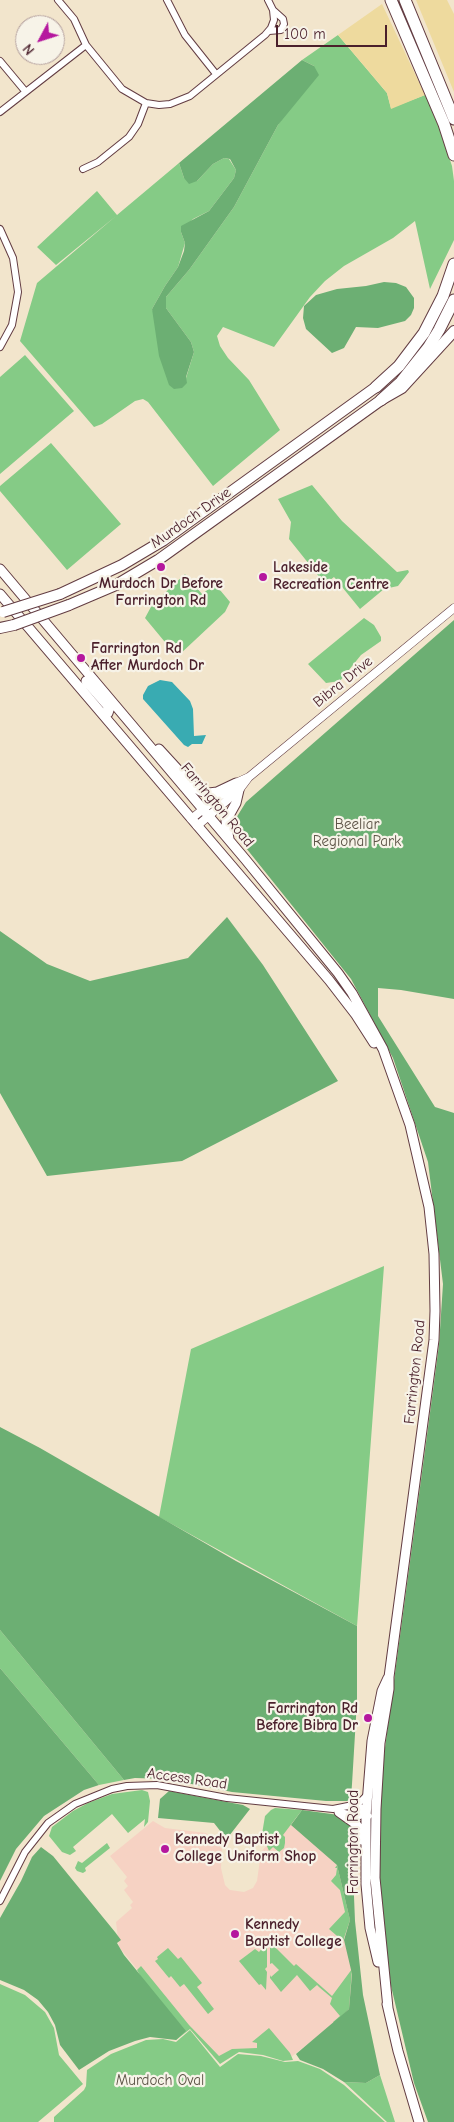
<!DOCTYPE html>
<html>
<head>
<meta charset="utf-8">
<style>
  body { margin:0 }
  #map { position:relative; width:454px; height:2122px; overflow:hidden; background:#f2e5cc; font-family:"Comic Neue",sans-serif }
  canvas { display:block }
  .north { position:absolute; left:15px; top:15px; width:50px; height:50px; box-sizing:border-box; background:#f7f3e8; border:1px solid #b29e9c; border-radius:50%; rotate:230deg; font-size:14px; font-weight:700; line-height:20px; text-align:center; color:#4a1f2b }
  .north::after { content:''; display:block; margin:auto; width:18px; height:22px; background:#b5179e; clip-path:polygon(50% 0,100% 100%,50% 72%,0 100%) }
  .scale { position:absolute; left:276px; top:25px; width:111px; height:22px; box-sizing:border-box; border:2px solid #4a1f2b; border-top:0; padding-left:6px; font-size:15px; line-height:18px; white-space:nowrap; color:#4a1f2b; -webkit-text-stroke:4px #f7f3e8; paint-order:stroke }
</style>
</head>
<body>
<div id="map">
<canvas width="454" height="2122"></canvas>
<div class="north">N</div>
<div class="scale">100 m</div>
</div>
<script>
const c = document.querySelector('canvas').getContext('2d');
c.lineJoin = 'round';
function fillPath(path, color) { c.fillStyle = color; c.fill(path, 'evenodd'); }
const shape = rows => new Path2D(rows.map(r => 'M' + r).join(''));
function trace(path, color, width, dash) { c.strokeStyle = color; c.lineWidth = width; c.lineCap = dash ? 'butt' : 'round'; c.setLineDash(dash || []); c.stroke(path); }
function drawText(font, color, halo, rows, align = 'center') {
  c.font = font + ' "Comic Neue",sans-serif'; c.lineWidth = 4.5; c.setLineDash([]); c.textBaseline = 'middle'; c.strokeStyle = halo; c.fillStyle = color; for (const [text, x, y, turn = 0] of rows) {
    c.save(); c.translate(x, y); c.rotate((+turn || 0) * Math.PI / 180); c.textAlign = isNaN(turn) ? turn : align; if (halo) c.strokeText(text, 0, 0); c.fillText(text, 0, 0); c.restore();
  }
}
const built = shape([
  [291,1817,341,1862,352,1916,354,2008,291,2057,235,2050,219,2061,190,2029,186,2029,119,1947,116,1922,132,1908,130,1905,133,1902,124,1890,128,1886,124,1881,127,1877,110,1856,153,1821,165,1828,206,1833,222,1849,221,1868,225,1885,230,1890,244,1892,253,1888,257,1881,261,1852]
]);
const green = shape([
  [338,35,387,93,391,108,425,95,433,109,452,166,454,181,454,240,430,289,415,221,393,238,344,266,325,281,310,297,274,347,223,327,217,336,220,346,228,358,249,380,280,430,213,486,148,402,143,399,135,401,102,424,94,427,20,341,37,283,116,216,56,265,37,247,97,191,117,215,179,163,184,178,197,181,213,164,224,158,229,159,236,170,234,178,209,211,193,219,181,232,185,243,178,267,165,286,152,309,186,378,194,352,191,342,166,308,166,297,189,270,234,207,278,125,314,66,302,60],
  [25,355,74,411,0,474,0,377],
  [51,443,121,524,67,570,0,491,0,486],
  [312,485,342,521,397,572,408,570,409,572,398,586,384,589,360,609,334,577,325,584,289,539,291,522,278,499],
  [185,574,202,594,215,584,230,602,225,612,179,655,174,653,145,618,152,605],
  [364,618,374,625,381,637,381,641,361,655,340,681,326,683,308,664],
  [384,1266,357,1626,159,1517,191,1349],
  [0,1630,124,1780,99,1785,0,1668],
  [142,1790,148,1792,150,1801,148,1822,144,1827,145,1819,128,1833,112,1814,73,1847,76,1851,70,1855,62,1852,49,1836,52,1827,73,1811,88,1803,112,1794],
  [275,1808,302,1810,283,1835,285,1837,285,1843,284,1848,279,1852,273,1847,269,1851,262,1834,265,1816,271,1810],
  [107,1843,110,1848,85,1868,86,1871,83,1873,77,1871,75,1868,78,1861,82,1863],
  [337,1865,350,1920,343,1941,329,1929,345,1912,340,1890,331,1881,336,1875,337,1868,335,1868],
  [270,1942,294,1966,296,1964,332,1996,352,1969,349,2009,334,2023,333,2022,340,2016,330,2004,332,1998,319,1987,317,1985,310,1991,297,1975,281,1992,270,1978,270,1975,271,1977,279,1970,272,1963,270,1964],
  [267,1943,267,1967,265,1969,267,1972,266,1990,261,1984,259,1985,239,1961,255,1949,259,1952],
  [168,1948,178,1959,181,1957,202,1983,197,1987,214,2009,208,2014,184,1984,180,1987,171,1976,169,1978,155,1961,158,1959,157,1957],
  [141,1966,189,2025,219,2056,232,2049,257,2048,257,2043,252,2042,269,2028,290,2053,293,2060,283,2061,263,2055,239,2052,220,2064,190,2029,176,2040,137,1970],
  [0,1984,25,1995,45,2012,54,2028,59,2055,83,2084,38,2122,0,2122],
  [190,2030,220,2067,238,2054,261,2056,285,2062,298,2061,320,2069,344,2085,385,2122,54,2122,54,2117,84,2090,86,2086,87,2070,111,2054,146,2040,163,2039,176,2042],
  [380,2075,395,2122,387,2122,344,2082,366,2083]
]);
const forest = shape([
  [302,60,314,66,319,75,278,125,234,207,189,270,166,297,166,308,191,342,194,352,186,377,187,383,182,388,174,389,169,385,159,356,152,309,165,286,178,267,184,251,185,243,181,232,181,226,209,211,234,178,236,170,230,159,224,158,213,164,197,181,189,184,184,178,179,163],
  [384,282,396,283,406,287,414,298,414,308,411,315,405,321,378,328,356,327,344,348,332,353,306,329,303,318,304,306,316,295,337,289,366,286],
  [454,620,454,999,401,990,378,988,378,1016,435,1107,454,1113,454,2122,428,2122,414,2083,391,1986,378,1879,382,1770,428,1428,439,1345,443,1284,428,1162,393,1058,351,979,230,828,246,802],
  [227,917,263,965,338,1081,182,1161,47,1176,0,1093,0,931,47,964,90,981,188,958],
  [0,1427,40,1448,236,1561,357,1626,357,1701,352,1784,351,1798,349,1801,326,1801,232,1792,166,1779,135,1778,124,1780,0,1630],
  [0,1668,99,1785,84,1790,44,1816,16,1849,0,1881],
  [169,1791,243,1805,250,1809,229,1836,225,1837,214,1823,158,1818,160,1799],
  [302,1810,339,1815,351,1823,355,1921,363,1995,380,2075,366,2083,344,2082,323,2069,300,2060,296,2054,349,2009,352,1974,344,1940,350,1920,337,1865,291,1825],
  [41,1847,53,1856,115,1932,121,1940,117,1943,124,1955,186,2031,176,2040,150,2037,135,2041,109,2051,79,2070,60,2045,55,2025,48,2012,38,2000,24,1990,0,1980,0,1918,21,1881,32,1857]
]);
const sand = shape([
  [416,0,447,0,454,14,454,92],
  [382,4,425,95,391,109,387,93,338,35]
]);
const water = shape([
  [160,680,172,682,190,701,193,709,194,736,206,735,202,744,192,744,188,747,184,745,143,699,143,695,148,686]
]);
const minor = shape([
  [58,0,74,19,86,45,122,89,146,103,159,105,170,104,190,96,265,35,271,28,274,20,273,10,268,0],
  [167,0,185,35,216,74],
  [269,31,281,30,284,24,283,19,273,10],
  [0,61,25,91],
  [0,112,86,45],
  [83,169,98,162,129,137,138,124,146,103],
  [0,229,13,258,18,292,12,325,0,347],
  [344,1813,360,1816],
  [0,1901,25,1852,48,1823,75,1804,112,1789,127,1786,157,1785,227,1798,333,1809,358,1804,366,1796]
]);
const tertiary = shape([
  [191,819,236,783,249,777,454,608],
  [197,826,239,790,248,778]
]);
const secondary = shape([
  [0,569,245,859,338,973,352,993,383,1049,410,1125,429,1207,434,1254,435,1311,434,1340,389,1677,389,1689,380,1743,376,1809,375,1878,388,2008],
  [0,594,329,980,356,1015,374,1043],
  [86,681,107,705,109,710,108,713,102,713],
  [159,749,192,785,200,791,209,793,217,792,236,783],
  [229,839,226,821,236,803,239,790],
  [353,1806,359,1808,367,1816],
  [339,1812,356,1824,361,1831,361,1840],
  [378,1962,370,1928,366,1884,366,1816,372,1741,382,1691,388,1678],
  [387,2004,398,2051,419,2122]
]);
const primary = shape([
  [60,594,122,565,164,540,376,387],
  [69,605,116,585,158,560,381,400,402,388,454,331],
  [0,628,14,625]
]);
const motorway = shape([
  [391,0,444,124,454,155],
  [405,0,454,119],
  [376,387,399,366,424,333,443,296,454,264],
  [381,400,401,382,428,348,439,330,454,300]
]);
const primaryBridge = shape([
  [3,612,60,594],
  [14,625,69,605]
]);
const markers = [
  [161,567,5,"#b5179e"],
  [263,577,5,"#b5179e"],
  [81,658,5,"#b5179e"],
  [368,1718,5,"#b5179e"],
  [165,1849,5,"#b5179e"],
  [235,1934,5,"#b5179e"]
];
const streetNames = [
  ["Murdoch Drive",191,518,-35],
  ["Bibra Drive",343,682,-39],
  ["Farrington Road",217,805,50],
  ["Farrington Road",415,1372,-84],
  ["Access Road",187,1779,8],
  ["Farrington Road",354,1842,-90]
];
const poiNames = [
  ["Lakeside",273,568],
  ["Recreation Centre",273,585],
  ["Murdoch Dr Before",161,584,"center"],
  ["Farrington Rd",161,601,"center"],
  ["Farrington Rd",91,649],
  ["After Murdoch Dr",91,666],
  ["Farrington Rd",358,1709,"right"],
  ["Before Bibra Dr",358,1726,"right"],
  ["Kennedy Baptist",175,1840],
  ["College Uniform Shop",175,1857],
  ["Kennedy",245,1925],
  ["Baptist College",245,1942]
];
const parkNames = [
  ["Beeliar",357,825],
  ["Regional Park",357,842],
  ["Murdoch Oval",160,2081]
];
fillPath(built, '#f6d2c3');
fillPath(green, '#85cb86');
fillPath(forest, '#6caf73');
fillPath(sand, '#eeda9e');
fillPath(water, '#39abb2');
trace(minor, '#633d43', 8);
trace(tertiary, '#633d43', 9);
trace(secondary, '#633d43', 11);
trace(primary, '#633d43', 12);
trace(motorway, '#633d43', 13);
trace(minor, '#fff', 6);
trace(tertiary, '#fff', 8);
trace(secondary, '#fff', 9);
trace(primary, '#fff', 10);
trace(motorway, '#fff', 11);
trace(primaryBridge, '#633d43', 12, []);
trace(primaryBridge, '#fff', 10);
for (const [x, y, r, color] of markers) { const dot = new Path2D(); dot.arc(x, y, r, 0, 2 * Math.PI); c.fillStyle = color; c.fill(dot); trace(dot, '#f7f3e8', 2); }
drawText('15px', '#4a1f2b', '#f7f3e8', streetNames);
drawText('bold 15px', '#4a1f2b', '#f7f3e8', poiNames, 'left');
drawText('15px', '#5c5346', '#f7f3e8', parkNames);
</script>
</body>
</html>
